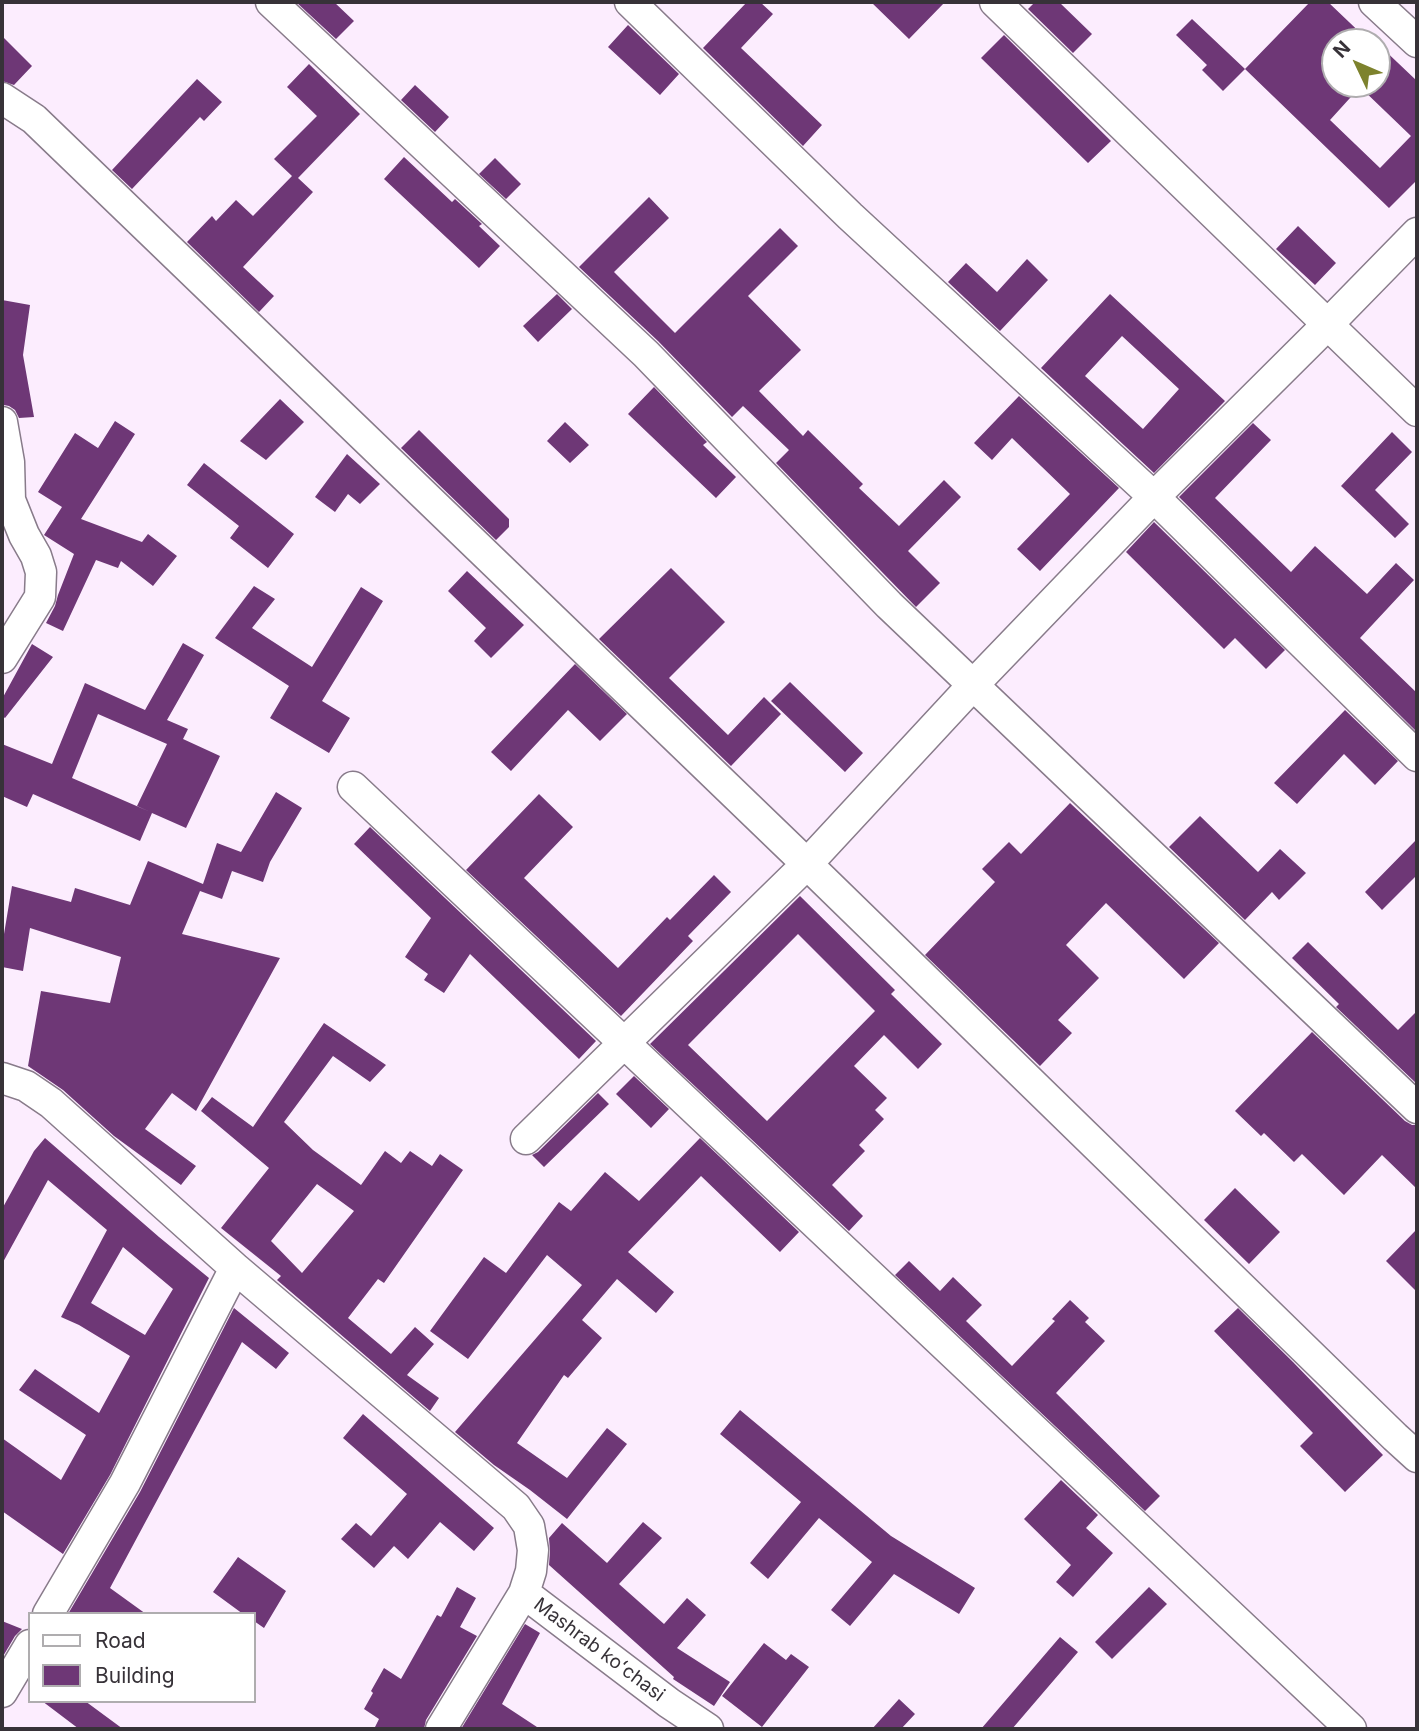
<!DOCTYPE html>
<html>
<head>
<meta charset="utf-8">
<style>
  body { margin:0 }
  #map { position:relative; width:1419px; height:1731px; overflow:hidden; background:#fcedfe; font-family:Inter,sans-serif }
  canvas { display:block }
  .frame { position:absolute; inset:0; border:4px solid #373238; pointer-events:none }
  .legend { position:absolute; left:28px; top:1612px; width:228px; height:91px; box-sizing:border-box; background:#fff; border:2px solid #afadaf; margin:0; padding:9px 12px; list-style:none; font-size:21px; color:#373238 }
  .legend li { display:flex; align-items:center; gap:14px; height:35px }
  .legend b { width:35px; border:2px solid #afadaf }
  .north { position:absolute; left:1321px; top:28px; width:70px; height:70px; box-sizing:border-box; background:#fff; border:2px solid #afadaf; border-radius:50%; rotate:314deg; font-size:19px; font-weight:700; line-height:28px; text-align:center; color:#373238 }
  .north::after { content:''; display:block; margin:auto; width:24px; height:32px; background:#7d822d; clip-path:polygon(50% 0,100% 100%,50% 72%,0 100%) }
</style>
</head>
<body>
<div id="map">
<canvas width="1419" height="1731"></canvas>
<div class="frame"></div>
<ul class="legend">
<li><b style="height:9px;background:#fff"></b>Road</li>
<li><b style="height:19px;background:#6e3776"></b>Building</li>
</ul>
<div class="north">N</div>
</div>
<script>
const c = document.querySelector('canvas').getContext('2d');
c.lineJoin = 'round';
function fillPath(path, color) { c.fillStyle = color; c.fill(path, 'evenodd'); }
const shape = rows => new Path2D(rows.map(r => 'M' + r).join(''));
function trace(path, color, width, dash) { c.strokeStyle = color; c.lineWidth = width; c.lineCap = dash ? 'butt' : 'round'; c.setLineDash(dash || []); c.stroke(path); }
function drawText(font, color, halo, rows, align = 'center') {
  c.font = font + ' Inter,sans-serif'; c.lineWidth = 7; c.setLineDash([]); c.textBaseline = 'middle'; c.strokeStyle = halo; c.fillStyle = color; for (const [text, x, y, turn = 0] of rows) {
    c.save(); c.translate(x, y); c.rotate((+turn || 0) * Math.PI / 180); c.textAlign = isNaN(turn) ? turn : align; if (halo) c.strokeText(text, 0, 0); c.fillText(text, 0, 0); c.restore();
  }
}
const building = shape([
  [296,2,334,2,354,21,336,39],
  [747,2,760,2,773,14,741,48,822,125,803,146,703,48],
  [871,2,945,2,909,39],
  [1035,2,1059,2,1092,34,1073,53,1028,9],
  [1310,2,1328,2,1370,42,1335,42,1335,84,1377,84,1377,43,1417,81,1417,180,1389,208,1245,69],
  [1360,87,1411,136,1380,168,1330,120],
  [1192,19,1245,69,1223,91,1202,70,1207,65,1176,35],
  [628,25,679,74,660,95,608,47],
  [1004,35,1111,141,1088,163,981,58],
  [2,36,32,66,14,85,2,81],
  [309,64,360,114,298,178,313,192,243,267,274,296,259,312,187,242,212,216,216,221,236,200,253,216,292,176,274,159,317,116,287,87],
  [197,79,222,102,204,121,200,117,132,189,112,170],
  [415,85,449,117,435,132,401,100],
  [404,157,452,202,455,199,482,224,479,226,500,246,479,268,384,179],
  [495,158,521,184,506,199,479,174],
  [649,197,669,218,614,272,675,333,780,228,798,246,748,296,801,350,759,391,803,436,808,430,863,484,859,488,899,526,944,480,961,497,908,551,940,583,916,607,776,463,789,450,743,406,732,417,658,341,579,267],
  [1298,226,1336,263,1315,285,1276,249],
  [1027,259,1048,280,1000,331,948,282,966,263,997,292],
  [557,294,572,309,538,342,523,326],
  [1110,294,1225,401,1154,473,1041,368],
  [1122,336,1179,389,1143,429,1085,376],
  [2,300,30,305,23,355,34,417,19,418,15,410,9,406,4,405,2,391],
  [654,387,707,442,703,445,736,477,716,498,628,414],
  [1019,396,1119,488,1040,571,1017,549,1070,494,1012,438,992,460,974,443],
  [280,399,304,422,266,460,240,441],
  [115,421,135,434,81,519,142,542,148,534,177,556,153,586,121,561,118,568,96,560,63,631,46,623,55,606,58,595,74,554,44,535,62,507,38,492,75,433,98,448],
  [565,422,589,445,570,463,547,441],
  [1253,423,1271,440,1215,498,1291,572,1315,546,1367,594,1396,563,1414,580,1360,638,1417,693,1417,732,1179,497],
  [419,430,509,519,509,527,496,540,401,448],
  [1392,432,1412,452,1375,490,1409,524,1395,538,1341,486],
  [347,454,380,484,360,504,348,494,335,512,315,497],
  [204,463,294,534,268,568,230,538,239,526,187,485],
  [1154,522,1285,650,1266,669,1235,638,1224,649,1126,552],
  [671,568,725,622,669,678,728,735,764,697,781,714,731,766,599,639],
  [467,571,524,625,491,658,474,641,486,628,448,591],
  [254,586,275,599,252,628,312,667,361,587,383,601,322,701,350,718,329,753,270,718,289,686,215,638],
  [183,643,204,655,167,720,188,729,183,739,220,756,186,828,152,813,140,841,33,794,27,807,2,796,2,744,52,764,85,683,145,710],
  [98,714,167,744,137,806,148,811,72,778],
  [32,644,53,657,5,718,2,716,2,699],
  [575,664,627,714,600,741,568,710,511,771,491,752],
  [790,682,863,753,845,772,771,701],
  [1345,710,1398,761,1375,785,1344,754,1297,804,1274,783],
  [276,792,302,808,270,862,263,882,232,871,222,899,200,891,182,934,280,958,196,1111,172,1093,145,1129,196,1166,181,1185,114,1136,63,1090,28,1066,41,991,110,1003,121,957,30,928,23,971,2,967,2,946,12,886,71,902,75,888,130,905,148,861,203,884,217,843,241,852],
  [539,794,573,827,524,878,618,968,667,917,670,920,714,875,731,892,688,936,693,941,621,1016,466,870],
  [1070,803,1219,943,1184,979,1106,903,1066,945,1099,978,1058,1020,1072,1033,1040,1066,925,955,995,882,982,869,1009,842,1021,854],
  [1200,816,1258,872,1280,849,1306,873,1279,900,1272,892,1245,920,1169,847],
  [370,827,596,1041,579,1059,470,954,444,993,424,980,428,974,405,957,431,918,354,844],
  [1417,839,1417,875,1382,910,1365,892],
  [800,896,895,990,891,994,942,1044,918,1069,884,1035,854,1066,887,1098,875,1110,884,1119,859,1145,865,1151,832,1185,863,1216,849,1231,650,1044],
  [798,934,875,1011,767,1121,688,1045],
  [1308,942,1398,1030,1417,1011,1417,1084,1336,1007,1339,1004,1292,958],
  [324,1023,386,1065,370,1082,333,1056,284,1122,313,1150,361,1185,385,1151,401,1163,410,1151,432,1166,440,1154,463,1170,384,1283,378,1279,348,1318,391,1354,415,1327,434,1344,407,1375,439,1398,430,1411,277,1280,281,1276,221,1228,269,1168,201,1111,212,1097,253,1127],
  [317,1184,354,1211,302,1273,271,1241],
  [1312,1032,1405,1121,1412,1125,1417,1125,1417,1189,1382,1155,1344,1195,1302,1154,1294,1162,1264,1133,1261,1136,1235,1111],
  [634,1076,669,1109,651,1128,616,1094],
  [598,1093,609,1104,544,1167,532,1155,538,1152],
  [45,1138,159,1237,209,1278,110,1475,63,1554,2,1511,2,1438,61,1480,86,1435,19,1390,35,1369,99,1413,130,1356,79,1325,61,1317,107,1230,48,1180,2,1264,2,1209,34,1151],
  [123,1247,173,1289,145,1335,91,1303],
  [700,1138,799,1232,780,1252,701,1176,628,1252,674,1292,656,1313,617,1279,582,1320,602,1338,568,1378,564,1375,517,1443,567,1478,607,1428,627,1444,567,1519,530,1490,494,1465,455,1432,582,1285,547,1255,468,1359,430,1331,484,1257,506,1273,559,1202,571,1211,605,1172,639,1201],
  [1235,1188,1280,1232,1249,1264,1204,1220],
  [1417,1229,1417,1292,1386,1261],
  [909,1261,940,1291,953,1277,982,1305,966,1321,1012,1366,1055,1321,1052,1319,1070,1300,1089,1318,1085,1322,1105,1341,1056,1393,1160,1496,1145,1511,895,1275],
  [234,1308,289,1353,276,1369,242,1342,110,1588,146,1614,68,1614,140,1492],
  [1238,1308,1293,1362,1383,1455,1345,1492,1300,1446,1313,1433,1214,1331],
  [740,1410,891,1536,975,1588,959,1614,894,1574,850,1626,831,1610,872,1562,819,1518,768,1579,750,1563,801,1502,720,1434],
  [363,1414,494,1528,474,1551,440,1522,408,1559,394,1546,374,1568,341,1539,356,1523,371,1536,407,1494,343,1438],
  [1061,1480,1098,1515,1086,1528,1113,1553,1073,1597,1056,1582,1071,1565,1024,1519],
  [643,1522,662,1538,619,1584,664,1624,687,1598,706,1615,677,1648,730,1682,714,1706,673,1679,674,1677,549,1565,550,1551,549,1538,562,1523,607,1563],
  [238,1557,286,1591,264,1628,254,1621,254,1614,243,1614,213,1592],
  [457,1587,476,1598,460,1627,477,1636,426,1720,424,1729,374,1729,379,1719,364,1709,373,1693,371,1691,384,1668,401,1679,437,1615,441,1617],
  [1149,1587,1167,1604,1112,1659,1095,1642],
  [2,1621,22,1629,15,1636,2,1658],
  [525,1624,540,1633,502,1704,540,1729,461,1729],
  [1060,1637,1078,1652,1012,1729,981,1729],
  [764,1643,786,1660,791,1654,809,1667,762,1727,722,1696],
  [899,1699,915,1714,901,1729,872,1729],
  [42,1701,85,1701,123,1729,79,1729]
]);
const minor = shape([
  [271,2,646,354,889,605,1417,1108],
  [630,2,850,216,1154,497,1417,756],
  [995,2,1417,411],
  [1374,2,1417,42],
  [2,98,34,119,807,864,1395,1437,1417,1457],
  [2,422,9,462,10,500,24,535,36,556,41,572,40,597,2,658],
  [353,787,1351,1729],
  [2,1078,26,1086,51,1103,235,1268,516,1507,529,1526,533,1550,531,1571,524,1593,441,1729],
  [526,1139,807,864,973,685,1154,497,1328,324,1417,233],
  [524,1593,669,1703,708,1729],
  [48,1614,125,1483,235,1268],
  [2,1692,30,1645]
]);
const streetNames = [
  ["Mashrab koʻchasi",599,1650,37]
];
fillPath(building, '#6e3776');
trace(minor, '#887b8a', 33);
trace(minor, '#fff', 30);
drawText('19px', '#373238', '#fff', streetNames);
</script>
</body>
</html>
